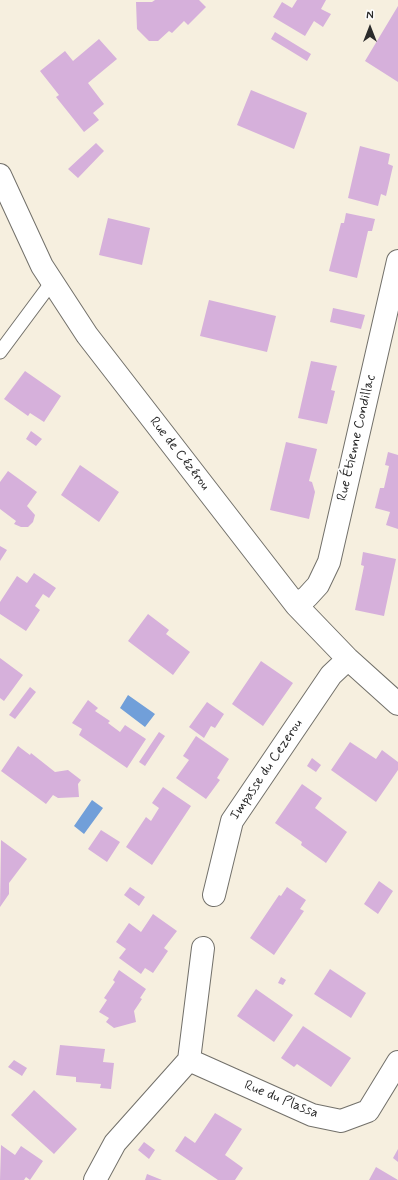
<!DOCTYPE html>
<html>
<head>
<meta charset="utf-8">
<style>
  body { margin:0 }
  #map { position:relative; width:398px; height:1180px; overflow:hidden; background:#f6efdf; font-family:Mynerve,sans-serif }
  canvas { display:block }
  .north { position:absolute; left:350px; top:8px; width:40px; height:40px; -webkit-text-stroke:3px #fff; paint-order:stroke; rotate:0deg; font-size:11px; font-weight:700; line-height:16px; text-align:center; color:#2b2b2b }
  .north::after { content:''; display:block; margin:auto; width:14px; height:18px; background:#2b2b2b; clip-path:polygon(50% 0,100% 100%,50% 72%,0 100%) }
</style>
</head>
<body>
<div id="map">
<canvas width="398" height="1180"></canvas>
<div class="north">N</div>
</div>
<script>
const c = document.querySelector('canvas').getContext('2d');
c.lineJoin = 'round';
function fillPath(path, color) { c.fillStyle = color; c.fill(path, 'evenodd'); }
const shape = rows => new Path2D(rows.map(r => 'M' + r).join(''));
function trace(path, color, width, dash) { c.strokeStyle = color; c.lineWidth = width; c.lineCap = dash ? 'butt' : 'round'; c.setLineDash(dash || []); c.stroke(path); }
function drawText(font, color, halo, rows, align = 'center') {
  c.font = font + ' Mynerve,sans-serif'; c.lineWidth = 3.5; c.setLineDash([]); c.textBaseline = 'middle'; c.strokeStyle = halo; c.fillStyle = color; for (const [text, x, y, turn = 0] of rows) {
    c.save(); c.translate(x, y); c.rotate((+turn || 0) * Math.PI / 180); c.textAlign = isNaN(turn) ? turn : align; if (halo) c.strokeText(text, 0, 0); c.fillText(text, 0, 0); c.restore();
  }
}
const water = shape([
  [128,695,155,714,145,727,120,708],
  [92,800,103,808,84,834,74,826]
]);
const building = shape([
  [155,0,199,0,206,7,188,25,184,21,172,33,169,31,158,41,149,41,137,29,136,2,152,2],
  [297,0,326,0,321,9,331,14,323,27,314,21,305,36,273,17,282,2,292,8],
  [398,6,398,82,365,61],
  [275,32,311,54,307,61,271,39],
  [99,39,117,59,88,83,104,104,93,113,99,120,84,132,56,97,59,95,40,71,65,51,73,61],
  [251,90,307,113,294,149,237,125],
  [96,143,104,151,78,178,68,169],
  [360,146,390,154,388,164,393,166,386,196,381,194,378,206,348,198],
  [346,213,375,219,372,231,368,231,357,278,329,271,341,223,344,223],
  [108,218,150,228,142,265,99,255],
  [209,300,276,316,267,352,200,336],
  [333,308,365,315,361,329,330,322],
  [311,361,337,366,331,390,335,391,327,424,298,418],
  [25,371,61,396,44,422,30,413,28,416,4,399],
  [31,431,42,439,36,446,26,439],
  [286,442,317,449,309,481,312,482,315,492,309,519,270,510],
  [388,452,398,455,398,529,386,525,390,512,375,508,380,488,384,488,389,466,385,465],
  [80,465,119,492,99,522,61,495],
  [8,471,37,492,27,506,35,515,33,522,28,527,21,527,14,524,16,521,0,509,0,482],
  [0,546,7,550,0,561],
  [363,552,396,559,384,616,355,610,364,566,361,565],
  [34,573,56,588,49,598,43,594,35,606,40,610,26,631,0,614,0,602,17,576,27,583],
  [148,614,169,630,166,634,190,652,173,675,128,641],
  [0,658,23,675,4,701,0,698],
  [261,661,293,683,263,726,232,704],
  [30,687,36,692,15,719,9,715],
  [88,700,98,708,95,711,110,721,108,723,120,732,125,725,146,739,127,768,79,735,82,729,72,723],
  [207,702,224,714,215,728,211,726,204,738,189,727],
  [159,732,165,736,145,766,139,762],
  [196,736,229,759,217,778,220,780,206,799,176,778,189,760,183,756],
  [350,742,376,759,382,750,398,762,398,770,376,802,331,770],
  [18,746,30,755,31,753,55,772,68,770,81,780,78,784,79,797,58,798,53,795,46,804,1,771],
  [312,758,321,765,316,772,307,766],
  [302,784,322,798,315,808,347,832,326,863,301,845,302,842,275,823],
  [163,787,191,806,152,865,126,847,146,817,151,821,159,808,152,803],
  [101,830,120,842,107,862,88,849],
  [1,840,27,859,9,883,9,894,0,907],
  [379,881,393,891,378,914,364,904],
  [130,887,145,897,139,906,124,895],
  [287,887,306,900,300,909,304,911,274,955,250,938,279,895,281,896],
  [153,914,177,931,164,948,168,951,153,973,145,968,141,974,119,958,126,949,116,942,129,923,141,932],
  [330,969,366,993,351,1018,314,994],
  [119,970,146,989,140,998,142,999,134,1011,136,1022,114,1028,106,1022,109,1018,99,1012,107,1000,104,998,115,982,113,980],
  [281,977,286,980,283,985,278,983],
  [256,989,293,1015,274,1042,237,1016],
  [303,1026,351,1058,331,1087,297,1064,294,1067,281,1058],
  [60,1045,105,1049,103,1062,114,1063,111,1089,100,1088,101,1084,76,1082,76,1077,56,1075],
  [14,1060,27,1068,22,1076,8,1067],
  [34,1090,77,1129,54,1154,11,1115],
  [215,1113,242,1129,225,1155,243,1168,235,1180,218,1180,175,1151,185,1136,195,1143],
  [144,1142,155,1150,149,1159,138,1150],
  [1,1145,15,1155,21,1146,43,1161,30,1180,26,1177,24,1180,0,1180],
  [398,1149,398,1162,393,1158],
  [376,1167,398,1180,369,1180],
  [147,1174,162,1180,145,1180]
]);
const service = shape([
  [0,352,52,282]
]);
const minor = shape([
  [0,175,42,266,87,335,296,605,348,659,398,704],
  [296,605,307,597,318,585,329,562,398,261],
  [214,895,232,821,331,675,348,659],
  [189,1060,203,948],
  [95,1180,115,1143,189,1060,312,1115,341,1121,368,1111,398,1062]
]);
const streetNames = [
  ["Rue Étienne Condillac",357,438,-77],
  ["Rue de Cézérou",179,454,52],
  ["Impasse du Cezerou",267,770,-56],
  ["Rue du Plassa",281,1100,22]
];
fillPath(water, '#719fd9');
fillPath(building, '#d6b0db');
trace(service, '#72706a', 15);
trace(minor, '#72706a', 24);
trace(service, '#fff', 13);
trace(minor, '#fff', 22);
drawText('14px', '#2b2b2b', '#fff', streetNames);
</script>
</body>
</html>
